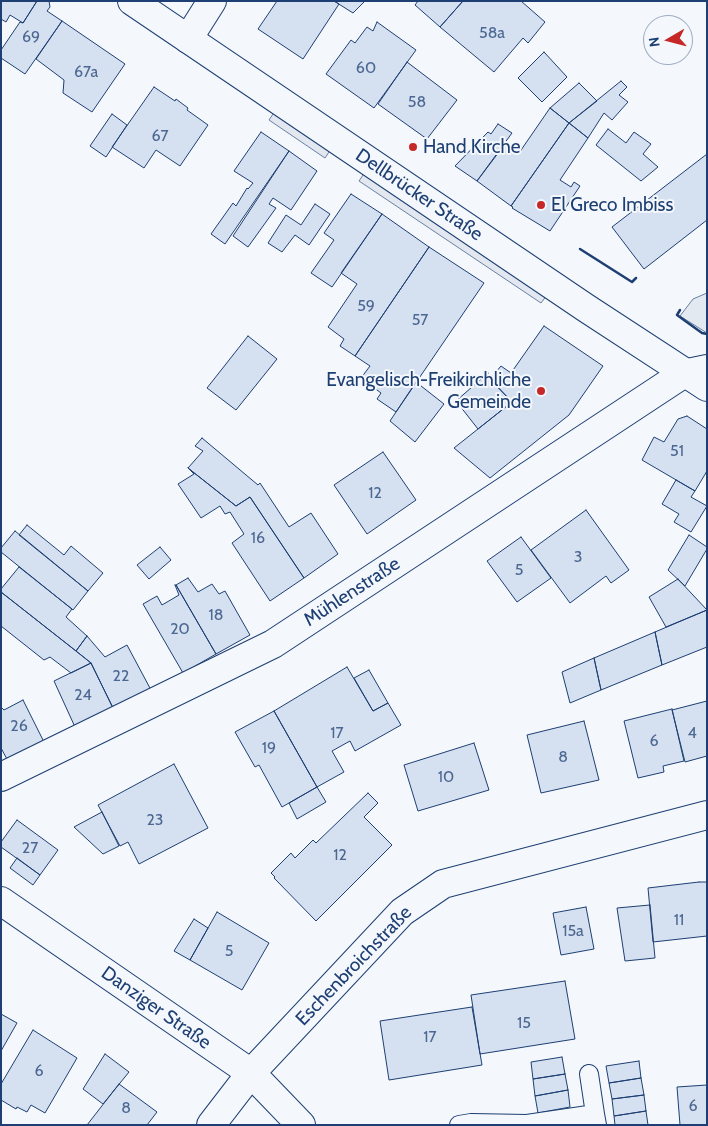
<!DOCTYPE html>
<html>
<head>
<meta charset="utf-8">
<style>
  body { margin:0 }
  #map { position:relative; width:708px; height:1126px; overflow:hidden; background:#f4f7fb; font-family:Cabin,sans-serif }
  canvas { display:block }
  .frame { position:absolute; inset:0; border:2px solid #1d3f73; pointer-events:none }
  .north { position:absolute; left:643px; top:15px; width:50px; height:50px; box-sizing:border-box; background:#f4f7fb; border:1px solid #9eadc5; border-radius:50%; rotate:262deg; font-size:14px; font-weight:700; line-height:20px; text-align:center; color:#1d3f73 }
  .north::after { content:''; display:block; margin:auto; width:18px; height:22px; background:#c62828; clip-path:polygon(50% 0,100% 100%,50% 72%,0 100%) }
</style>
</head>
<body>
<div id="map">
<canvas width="708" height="1126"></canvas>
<div class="frame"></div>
<div class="north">N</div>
</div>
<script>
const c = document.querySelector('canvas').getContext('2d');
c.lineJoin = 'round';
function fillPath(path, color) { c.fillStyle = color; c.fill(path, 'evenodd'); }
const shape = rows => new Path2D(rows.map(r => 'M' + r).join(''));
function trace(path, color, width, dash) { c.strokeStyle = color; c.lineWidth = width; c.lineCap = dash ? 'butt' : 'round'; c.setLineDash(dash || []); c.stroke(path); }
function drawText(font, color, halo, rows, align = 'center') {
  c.font = font + ' Cabin,sans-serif'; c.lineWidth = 4; c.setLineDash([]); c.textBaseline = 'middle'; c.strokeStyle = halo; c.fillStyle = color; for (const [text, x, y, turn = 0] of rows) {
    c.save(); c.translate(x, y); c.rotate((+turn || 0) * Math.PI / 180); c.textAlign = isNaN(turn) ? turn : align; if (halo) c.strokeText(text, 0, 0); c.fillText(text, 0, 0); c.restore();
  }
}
const green = shape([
  [707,293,707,333,680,316,693,299,707,293]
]);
const parking = shape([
  [275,111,331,149,325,158,269,120,275,111],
  [365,172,547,295,541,303,359,181,365,172]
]);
const building = shape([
  [1,1,37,1,23,23,10,15,6,22,1,19,1,1],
  [37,1,49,1,50,7,47,11,62,21,25,74,1,58,1,50,20,22,23,23,37,1],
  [277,1,334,1,339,4,303,59,258,29,277,1],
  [334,1,365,1,353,13,334,1],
  [418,1,463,1,440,27,415,5,418,1],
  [463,1,521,1,545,22,528,43,523,38,494,72,440,27,463,1],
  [62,21,125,64,92,112,63,93,64,80,36,59,62,21],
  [377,22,416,50,374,108,326,74,351,40,355,43,367,27,373,31,377,22],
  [544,52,567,77,542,102,518,78,544,52],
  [407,62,457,100,427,139,378,104,407,62],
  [621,81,627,87,619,95,628,102,612,120,604,113,588,138,569,123,621,81],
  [579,83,597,101,569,123,550,108,579,83],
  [154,87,175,101,176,99,188,108,187,110,208,125,180,166,156,150,144,168,112,147,154,87],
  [550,108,569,123,511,206,477,181,505,144,519,153,550,108],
  [112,114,127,125,106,157,90,146,112,114],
  [569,123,588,138,560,180,571,187,574,182,580,186,550,231,512,208,513,207,511,206,569,123],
  [498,124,512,133,477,181,455,166,488,132,491,134,498,124],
  [608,129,626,143,634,132,651,144,643,154,658,167,641,181,596,145,608,129],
  [261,132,289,151,225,244,211,234,233,203,236,206,247,188,248,189,253,183,234,171,261,132],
  [289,151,317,171,291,210,273,198,269,204,276,208,248,247,233,236,289,151],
  [707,154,707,220,644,269,612,227,707,154],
  [351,194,382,214,332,287,311,273,334,240,324,233,351,194],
  [315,204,330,214,309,245,295,235,282,252,268,243,286,215,301,225,315,204],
  [382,214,429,247,355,356,340,346,344,339,328,327,357,284,341,273,382,214],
  [429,247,484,283,396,412,377,399,381,393,361,378,370,366,355,356,429,247],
  [544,326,603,366,569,415,490,478,454,448,512,402,490,379,501,366,511,373,544,326],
  [248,336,277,359,236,410,207,388,248,336],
  [488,373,490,379,512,402,478,429,456,401,488,373],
  [416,382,444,404,415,442,390,421,416,382],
  [687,416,707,429,707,471,695,491,642,460,654,437,664,442,678,419,687,416],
  [202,438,258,485,260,483,289,527,311,513,338,554,304,578,250,497,236,506,188,468,203,451,195,446,202,438],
  [383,452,416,500,367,534,334,485,383,452],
  [188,468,236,506,250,497,304,578,270,601,232,543,244,534,230,512,225,514,220,506,201,518,178,484,194,474,188,468],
  [676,480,695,491,691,497,707,506,691,532,674,522,679,514,662,504,676,480],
  [586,510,629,570,611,583,606,576,570,603,531,550,586,510],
  [27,525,64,555,71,546,103,573,88,591,19,535,27,525],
  [15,531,88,591,73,610,1,552,1,548,15,531],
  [689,535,707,547,707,549,685,586,668,570,689,535],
  [521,537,551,578,517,602,487,561,521,537],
  [160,547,171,560,149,579,137,565,160,547],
  [19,567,72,609,66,617,87,636,76,651,1,592,1,589,19,567],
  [188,578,198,592,212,584,219,594,225,591,250,635,216,654,176,585,188,578],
  [678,579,707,610,666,627,649,597,678,579],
  [175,585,176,585,216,654,183,673,143,604,157,596,162,605,179,595,175,585],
  [1,592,76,651,91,663,71,673,50,657,44,660,1,626,1,592],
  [707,610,707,647,662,665,655,632,707,610],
  [655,632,662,665,601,690,594,658,655,632],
  [87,636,105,657,127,645,151,690,113,708,91,663,76,651,87,636],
  [594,658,601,690,570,703,562,672,594,658],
  [91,663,113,708,75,727,54,681,91,663],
  [347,667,373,711,388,703,401,725,355,751,350,741,332,751,344,772,317,787,274,711,347,667],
  [369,670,388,703,373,711,354,678,369,670],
  [23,700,44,742,8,761,1,748,1,707,4,710,23,700],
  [707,701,707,756,685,762,672,710,707,701],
  [672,709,684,761,663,766,664,772,638,778,624,721,672,709],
  [274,711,317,787,282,807,259,765,255,767,235,732,274,711],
  [584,721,599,780,541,793,527,735,584,721],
  [474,743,489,790,418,811,404,765,474,743],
  [174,764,208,828,139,864,128,842,120,846,98,805,174,764],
  [317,787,326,802,297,819,289,803,317,787],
  [368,793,378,803,364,817,392,845,316,921,274,878,275,877,271,873,291,853,295,858,313,840,316,843,368,793],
  [102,812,119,846,103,854,74,827,102,812],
  [17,820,58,850,40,875,1,847,1,842,17,820],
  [17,858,40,875,33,885,10,868,17,858],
  [699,882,707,882,707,936,653,942,648,888,699,882],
  [650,905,655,958,625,961,617,908,650,905],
  [586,907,594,949,561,955,553,913,586,907],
  [217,912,269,943,242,990,190,960,217,912],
  [194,919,208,928,190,960,174,951,194,919],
  [565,981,575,1039,480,1054,471,995,565,981],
  [472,1007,482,1065,389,1080,380,1021,472,1007],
  [1,1014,17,1023,1,1051,1,1014],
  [33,1030,77,1058,45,1113,31,1105,27,1112,17,1107,16,1109,1,1100,1,1084,33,1030],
  [105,1054,129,1072,103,1104,83,1089,105,1054],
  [562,1057,565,1074,533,1079,531,1062,562,1057],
  [639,1061,641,1078,609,1083,606,1066,639,1061],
  [565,1074,568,1090,535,1096,533,1079,565,1074],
  [641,1078,644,1095,612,1099,609,1083,641,1078],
  [119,1084,157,1112,147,1125,87,1125,119,1084],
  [707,1085,707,1125,680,1125,677,1087,707,1085],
  [568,1090,570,1107,538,1113,535,1096,568,1090],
  [644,1095,646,1111,614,1116,612,1099,644,1095],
  [646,1111,648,1125,615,1125,614,1116,646,1111]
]);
const lane = shape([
  [589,1074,595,1114],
  [459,1125,471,1123,527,1124,595,1114,597,1125]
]);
const street = shape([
  [188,39,212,1],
  [1,777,273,644,683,374,707,369],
  [1,901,251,1073,301,1125],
  [211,1125,251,1073,402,912,443,884,707,815]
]);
const secondary = shape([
  [132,1,586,308,707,387]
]);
const wall = shape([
  [580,249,632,282,636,278],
  [680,310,677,315,702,333,707,334]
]);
const markers = [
  [413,147,5,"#c62828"],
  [541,205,5,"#c62828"],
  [541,391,5,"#c62828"]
];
const numberNames = [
  ["58a",492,33],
  ["69",31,37],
  ["60",366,68],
  ["67a",86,72],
  ["58",417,102],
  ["67",160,136],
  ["59",366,306],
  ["57",420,320],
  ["51",677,451],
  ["12",375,493],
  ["16",258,538],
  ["3",578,557],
  ["5",519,570],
  ["18",216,615],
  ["20",180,629],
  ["22",121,676],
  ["24",83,695],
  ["26",19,726],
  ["17",337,733],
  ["4",692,733],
  ["6",654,741],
  ["19",269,748],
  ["8",563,757],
  ["10",446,777],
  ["23",155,820],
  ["27",30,848],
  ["12",340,855],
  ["11",679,920],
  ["15a",573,931],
  ["5",229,951],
  ["15",524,1023],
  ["17",430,1037],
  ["6",39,1071],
  ["6",693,1106],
  ["8",126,1108]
];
const poiNames = [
  ["Hand Kirche",423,147],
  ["El Greco Imbiss",551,205],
  ["Evangelisch-Freikirchliche",531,380,"right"],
  ["Gemeinde",531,402,"right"]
];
const streetNames = [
  ["Dellbrücker Straße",419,195,34],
  ["Mühlenstraße",352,592,-33],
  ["Eschenbroichstraße",354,966,-46],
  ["Danziger Straße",156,1008,35]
];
fillPath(green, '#e3e9f0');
trace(green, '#687fa3', 1);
fillPath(parking, '#e3e8f0');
trace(parking, '#687fa3', 1);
fillPath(building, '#d5e0f0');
trace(building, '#1d3f73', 1);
trace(lane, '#1d3f73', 20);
trace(street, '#1d3f73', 30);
trace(secondary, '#1d3f73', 30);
trace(lane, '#f4f7fb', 18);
trace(street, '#f4f7fb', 28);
trace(secondary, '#f4f7fb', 28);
trace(wall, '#1d3f73', 2.5);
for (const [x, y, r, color] of markers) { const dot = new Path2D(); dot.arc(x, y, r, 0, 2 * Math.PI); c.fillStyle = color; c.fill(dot); trace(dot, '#f4f7fb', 2); }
drawText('16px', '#4b6792', null, numberNames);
drawText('19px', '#1d3f73', '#f4f7fb', poiNames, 'left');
drawText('19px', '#1d3f73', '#f4f7fb', streetNames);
</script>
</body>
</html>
